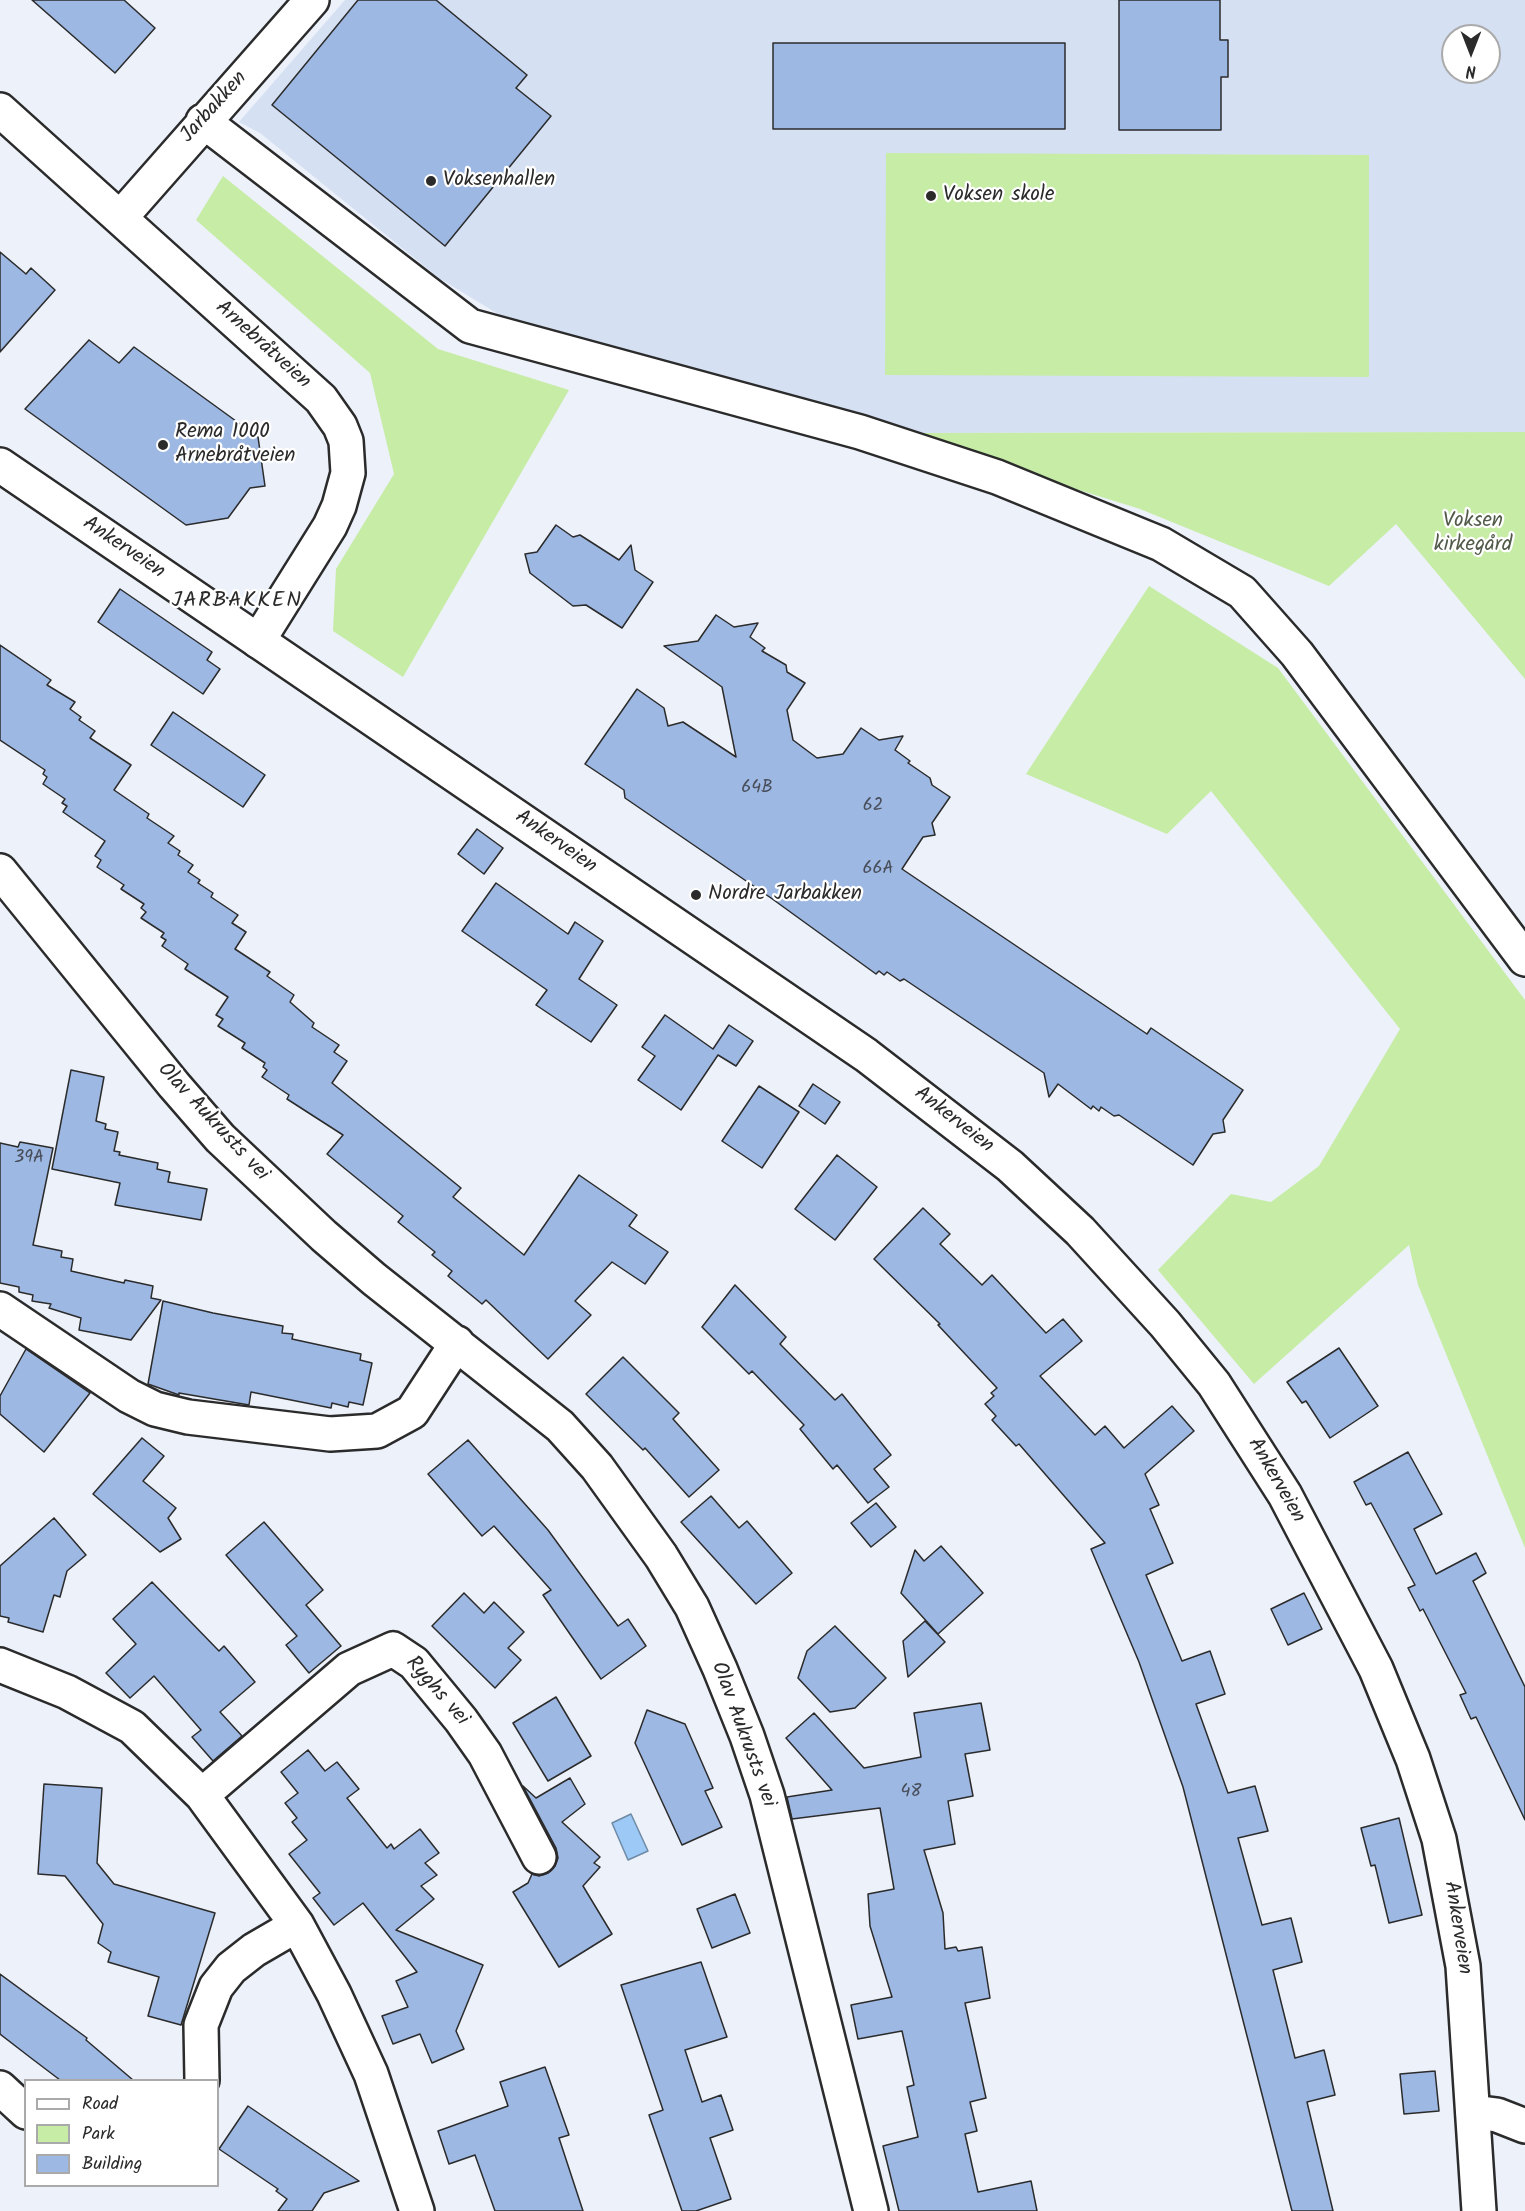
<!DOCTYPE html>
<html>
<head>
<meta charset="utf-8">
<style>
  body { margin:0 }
  #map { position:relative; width:1525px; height:2211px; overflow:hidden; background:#ecf1fa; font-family:Kalam,sans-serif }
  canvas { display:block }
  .legend { position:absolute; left:24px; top:2079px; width:195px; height:108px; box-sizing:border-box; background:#fff; border:2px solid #aaa; margin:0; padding:8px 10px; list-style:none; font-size:18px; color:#2b2b2b }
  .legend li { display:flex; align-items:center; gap:12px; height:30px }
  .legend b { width:30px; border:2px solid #aaa }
  .north { position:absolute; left:1441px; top:24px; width:60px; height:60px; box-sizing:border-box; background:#fff; border:2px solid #aaa; border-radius:50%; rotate:180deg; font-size:16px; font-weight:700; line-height:24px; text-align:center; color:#2b2b2b }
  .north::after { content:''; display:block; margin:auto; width:21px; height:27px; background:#2b2b2b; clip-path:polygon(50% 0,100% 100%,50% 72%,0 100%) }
</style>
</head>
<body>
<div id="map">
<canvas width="1525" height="2211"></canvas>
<ul class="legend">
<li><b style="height:8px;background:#fff"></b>Road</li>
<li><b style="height:16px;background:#c7eca6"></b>Park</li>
<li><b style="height:16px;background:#9eb8e4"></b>Building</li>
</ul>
<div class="north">N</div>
</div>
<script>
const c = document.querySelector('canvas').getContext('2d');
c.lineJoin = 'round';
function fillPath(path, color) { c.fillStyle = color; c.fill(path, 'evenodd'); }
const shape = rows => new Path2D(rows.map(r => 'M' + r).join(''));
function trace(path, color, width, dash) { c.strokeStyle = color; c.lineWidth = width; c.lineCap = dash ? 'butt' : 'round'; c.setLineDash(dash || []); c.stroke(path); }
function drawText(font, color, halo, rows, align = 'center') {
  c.font = font + ' Kalam,sans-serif'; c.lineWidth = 4.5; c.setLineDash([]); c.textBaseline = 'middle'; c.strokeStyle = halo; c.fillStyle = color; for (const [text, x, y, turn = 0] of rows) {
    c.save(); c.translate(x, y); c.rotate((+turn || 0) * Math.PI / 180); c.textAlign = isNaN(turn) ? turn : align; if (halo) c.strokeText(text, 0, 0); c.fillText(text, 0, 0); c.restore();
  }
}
const built = shape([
  [345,0,1525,0,1525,432,896,433,761,387,628,351,566,341,508,320,439,278,260,133,239,122],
  [1453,36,1489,36,1489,72,1453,72]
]);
const green = shape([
  [886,153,1369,155,1369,377,885,375],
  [223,176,438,349,569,390,403,677,333,631,336,569,394,474,370,373,196,220],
  [1525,432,1525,679,1396,524,1329,586,1140,509,896,433],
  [1149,586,1278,668,1525,1000,1525,1548,1418,1285,1409,1245,1254,1384,1158,1270,1231,1194,1271,1202,1319,1166,1400,1029,1211,791,1167,834,1026,774]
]);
const water = shape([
  [631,1814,648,1851,628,1860,612,1823,631,1814]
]);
const building = shape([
  [32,0,124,0,155,28,115,73,32,0],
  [358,0,436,0,527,75,516,88,551,116,445,246,272,105,358,0],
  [1119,0,1220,0,1220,40,1228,40,1228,77,1221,77,1221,130,1119,130,1119,0],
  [773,43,1065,43,1065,129,773,129,773,43],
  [0,252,26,274,31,268,55,290,0,352,0,252],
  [89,340,119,363,134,347,258,437,265,486,250,488,228,518,186,525,25,409,89,340],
  [556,525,573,537,580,535,619,560,631,545,635,570,653,582,622,628,586,605,573,606,530,573,525,554,537,552,556,525],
  [120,589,212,652,207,660,220,669,203,694,98,622,120,589],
  [716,615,734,627,758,623,750,637,765,648,762,651,786,665,787,672,805,683,787,710,793,740,817,758,843,754,861,728,879,740,903,736,895,750,910,761,908,763,930,778,932,785,950,797,932,823,935,835,923,837,902,869,1147,1034,1151,1028,1243,1090,1223,1120,1225,1132,1213,1134,1193,1165,1119,1115,1114,1116,1101,1107,1099,1111,1093,1106,1091,1109,1058,1084,1049,1097,1044,1073,904,979,900,981,887,972,884,975,879,971,876,974,771,898,625,798,624,790,585,764,637,689,664,708,668,726,683,722,736,757,722,687,664,646,698,641,716,615],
  [0,645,51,680,47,685,75,702,70,709,81,717,79,720,95,731,90,738,131,765,114,790,149,814,147,818,174,836,168,843,180,851,178,855,193,865,188,872,200,880,198,883,213,893,211,897,238,915,232,923,246,932,235,949,270,972,267,976,294,995,290,1002,314,1023,312,1027,339,1045,334,1052,347,1061,332,1083,461,1188,453,1197,524,1255,579,1175,637,1215,629,1226,668,1252,645,1284,612,1262,575,1301,591,1315,548,1359,486,1300,482,1304,448,1276,452,1271,432,1255,435,1252,398,1222,403,1216,327,1154,343,1135,287,1099,289,1095,262,1077,267,1070,263,1067,265,1063,242,1048,245,1043,218,1026,223,1019,216,1015,228,997,185,969,188,964,162,946,166,940,161,937,164,933,141,918,146,912,141,908,144,904,121,889,124,885,97,867,101,860,95,856,105,841,63,812,67,806,62,803,65,799,43,784,47,777,43,774,45,770,0,740,0,645],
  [173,712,265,775,243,807,151,745,173,712],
  [477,829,503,848,484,874,458,854,477,829],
  [496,883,568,934,575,922,603,941,579,979,617,1005,591,1042,536,1005,547,990,462,931,496,883],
  [665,1015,713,1049,729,1025,753,1041,736,1066,718,1055,681,1110,638,1080,655,1056,642,1047,665,1015],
  [71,1070,104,1077,96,1121,106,1124,105,1129,118,1132,114,1151,120,1152,119,1155,158,1163,157,1169,170,1172,168,1182,207,1189,201,1220,115,1205,120,1183,52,1169,71,1070],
  [813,1084,840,1102,825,1124,799,1106,813,1084],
  [759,1086,799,1112,762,1168,722,1141,759,1086],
  [20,1142,53,1148,33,1245,62,1251,61,1257,73,1259,71,1271,124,1283,125,1280,153,1286,151,1298,161,1300,131,1340,79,1330,81,1318,49,1308,51,1304,32,1301,33,1295,19,1292,19,1287,0,1283,0,1143,18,1147,20,1142],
  [837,1155,877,1187,835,1240,795,1209,837,1155],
  [923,1208,950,1234,940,1244,982,1285,992,1275,1046,1333,1063,1319,1082,1341,1040,1376,1095,1435,1105,1426,1124,1448,1172,1406,1194,1431,1145,1474,1159,1505,1150,1509,1173,1563,1146,1575,1182,1661,1210,1651,1225,1694,1196,1704,1228,1793,1255,1786,1268,1831,1238,1838,1262,1925,1291,1918,1302,1962,1273,1970,1295,2058,1324,2050,1335,2095,1307,2102,1333,2211,1292,2211,1183,1787,1139,1662,1091,1549,1105,1543,1019,1444,1016,1446,992,1420,996,1416,985,1404,994,1396,991,1393,997,1388,938,1325,940,1324,874,1259,923,1208],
  [735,1285,786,1337,780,1344,835,1400,842,1394,891,1455,874,1469,889,1487,868,1503,837,1465,833,1469,800,1429,804,1425,752,1371,749,1374,702,1327,735,1285],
  [163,1301,213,1313,283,1326,282,1333,293,1334,292,1339,361,1354,360,1360,372,1363,363,1405,349,1402,348,1407,332,1403,331,1408,251,1392,249,1405,179,1393,179,1395,148,1384,163,1301],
  [1339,1348,1378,1406,1330,1438,1306,1401,1302,1403,1287,1382,1339,1348],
  [26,1349,90,1393,44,1452,0,1414,0,1396,26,1349],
  [623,1357,679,1413,673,1419,719,1470,689,1497,645,1448,643,1450,586,1394,623,1357],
  [142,1438,164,1456,143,1481,176,1508,168,1518,181,1539,160,1552,93,1494,142,1438],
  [468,1440,548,1530,618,1626,628,1619,646,1646,601,1679,543,1595,551,1590,494,1526,482,1536,428,1474,468,1440],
  [1408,1452,1442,1514,1414,1529,1436,1574,1476,1553,1486,1573,1473,1581,1525,1687,1525,1820,1476,1717,1471,1719,1460,1695,1466,1693,1423,1609,1420,1611,1408,1588,1415,1585,1371,1503,1366,1505,1354,1482,1408,1452],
  [711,1496,739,1528,747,1521,792,1573,756,1604,681,1522,711,1496],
  [876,1503,896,1527,871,1547,851,1523,876,1503],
  [54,1518,86,1555,67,1571,60,1597,54,1595,43,1632,8,1622,9,1618,0,1616,0,1566,54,1518],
  [264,1522,323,1590,306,1605,341,1646,309,1673,286,1645,297,1636,226,1555,264,1522],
  [941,1546,983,1593,938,1634,901,1593,915,1550,924,1561,941,1546],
  [152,1582,219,1651,224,1646,255,1682,220,1712,242,1736,213,1761,192,1737,201,1730,154,1676,130,1698,106,1673,136,1644,113,1619,152,1582],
  [464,1593,484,1613,494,1602,524,1632,508,1648,521,1660,495,1688,432,1626,464,1593],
  [1304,1593,1322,1629,1288,1645,1271,1609,1304,1593],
  [925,1621,945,1642,908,1677,903,1641,925,1621],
  [835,1626,886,1678,855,1708,830,1712,798,1678,807,1651,835,1626],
  [556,1697,591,1756,548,1781,513,1723,556,1697],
  [981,1703,990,1750,965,1754,973,1796,948,1801,955,1844,924,1850,943,1913,945,1949,956,1947,958,1951,982,1947,990,1998,965,2003,986,2098,970,2102,977,2131,965,2134,978,2192,1031,2181,1037,2211,899,2211,883,2146,918,2137,907,2087,914,2085,902,2031,858,2039,851,2005,892,1997,870,1926,868,1894,894,1889,880,1808,792,1819,787,1797,832,1790,786,1738,814,1713,864,1768,921,1757,914,1713,981,1703],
  [647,1710,685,1724,713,1788,705,1791,722,1827,682,1845,635,1743,647,1710],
  [308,1750,325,1771,337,1762,359,1789,347,1798,387,1848,391,1844,394,1849,420,1829,439,1853,425,1863,437,1875,421,1886,434,1899,396,1930,483,1965,456,2031,464,2049,432,2063,420,2034,393,2044,382,2016,408,2007,396,1981,417,1972,363,1903,334,1925,313,1898,320,1893,289,1854,307,1840,292,1822,297,1818,285,1803,298,1793,281,1772,308,1750],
  [570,1778,585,1804,562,1822,600,1857,594,1863,600,1867,583,1886,612,1934,559,1967,513,1892,528,1883,532,1874,539,1876,548,1873,555,1866,558,1858,556,1848,523,1786,536,1798,570,1778],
  [44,1784,102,1788,97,1863,114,1884,215,1913,181,2025,148,2016,159,1977,108,1962,111,1952,98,1943,103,1924,65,1876,38,1874,44,1784],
  [1399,1818,1422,1915,1389,1923,1375,1865,1371,1866,1361,1828,1399,1818],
  [735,1894,750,1933,712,1948,697,1909,735,1894],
  [701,1962,727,2037,685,2050,702,2102,721,2095,733,2130,710,2138,731,2199,696,2211,682,2211,649,2115,663,2110,621,1985,701,1962],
  [0,1974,87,2038,86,2040,133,2080,60,2080,31,2058,0,2034,0,1974],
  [545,2067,569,2135,559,2138,583,2211,495,2211,475,2155,449,2164,438,2131,508,2106,500,2082,545,2067],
  [1435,2071,1439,2111,1404,2114,1400,2074,1435,2071],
  [248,2106,304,2144,359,2181,324,2193,312,2211,278,2211,287,2199,276,2191,278,2189,219,2149,248,2106]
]);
const minor = shape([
  [0,110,321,399,340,426,346,441,348,473,339,506,330,526,258,641],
  [203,121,470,326,860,432,997,477,1161,544,1242,592,1297,654,1525,959],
  [120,218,312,0],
  [0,871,174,1085,220,1138,324,1236,374,1279,560,1426,597,1467,661,1556,692,1607,720,1669,747,1736,767,1795,871,2211],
  [0,1309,129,1396,155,1409,188,1417,330,1434,377,1431,412,1412,457,1343],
  [0,1665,67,1692,132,1727,202,1795,297,1925,334,1994,371,2074,417,2211],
  [202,1795,349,1669,393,1649,414,1663,461,1720,485,1754,539,1857],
  [202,2080,201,2025,216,1987,231,1968,254,1950,297,1925],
  [0,2088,26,2112],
  [1473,2112,1497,2115,1525,2126]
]);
const major = shape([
  [0,465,866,1055,1010,1166,1080,1231,1165,1324,1214,1384,1285,1495,1376,1669,1413,1759,1439,1839,1463,1966,1479,2211]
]);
const markers = [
  [431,181,6,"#2b2b2b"],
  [931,196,6,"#2b2b2b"],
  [163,445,6,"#2b2b2b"],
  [696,895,6,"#2b2b2b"]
];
const numberNames = [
  ["64B",757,789],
  ["62",873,807],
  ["66A",878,870],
  ["39A",29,1159],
  ["48",911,1793]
];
const streetNames = [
  ["Jarbakken",215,108,-48],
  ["Arnebråtveien",262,346,42],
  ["Ankerveien",123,549,34],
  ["Ankerveien",555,843,35],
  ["Ankerveien",953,1121,38],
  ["Olav Aukrusts vei",212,1123,47],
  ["Ankerveien",1275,1481,60],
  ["Ryghs vei",436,1692,49],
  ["Olav Aukrusts vei",742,1735,70],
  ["Ankerveien",1456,1928,81]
];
const poiNames = [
  ["Voksenhallen",443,181],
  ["Voksen skole",943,196],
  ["Rema 1000",175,433],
  ["Arnebråtveien",175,457],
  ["Nordre Jarbakken",708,895]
];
const parkNames = [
  ["Voksen",1473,522],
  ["kirkegård",1473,546]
];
const neighbourhoodNames = [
  ["JARBAKKEN",237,602]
];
fillPath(built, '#d5e0f3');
fillPath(green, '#c7eca6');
fillPath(water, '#9cc9f6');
trace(water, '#6f8aa5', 1.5);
fillPath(building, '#9eb8e4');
trace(building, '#2b2b2b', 1.5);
trace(minor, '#2b2b2b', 38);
trace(major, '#2b2b2b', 38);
trace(minor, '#fff', 33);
trace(major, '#fff', 33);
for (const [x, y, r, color] of markers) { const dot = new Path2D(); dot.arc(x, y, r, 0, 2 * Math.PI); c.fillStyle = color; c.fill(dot); trace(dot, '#fff', 2); }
drawText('18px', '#484e59', null, numberNames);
drawText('21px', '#2b2b2b', '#fff', streetNames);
drawText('21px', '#2b2b2b', '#fff', poiNames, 'left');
drawText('21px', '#525b4a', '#fff', parkNames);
c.letterSpacing = '1.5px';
drawText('22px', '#2b2b2b', '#fff', neighbourhoodNames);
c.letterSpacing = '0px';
</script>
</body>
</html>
